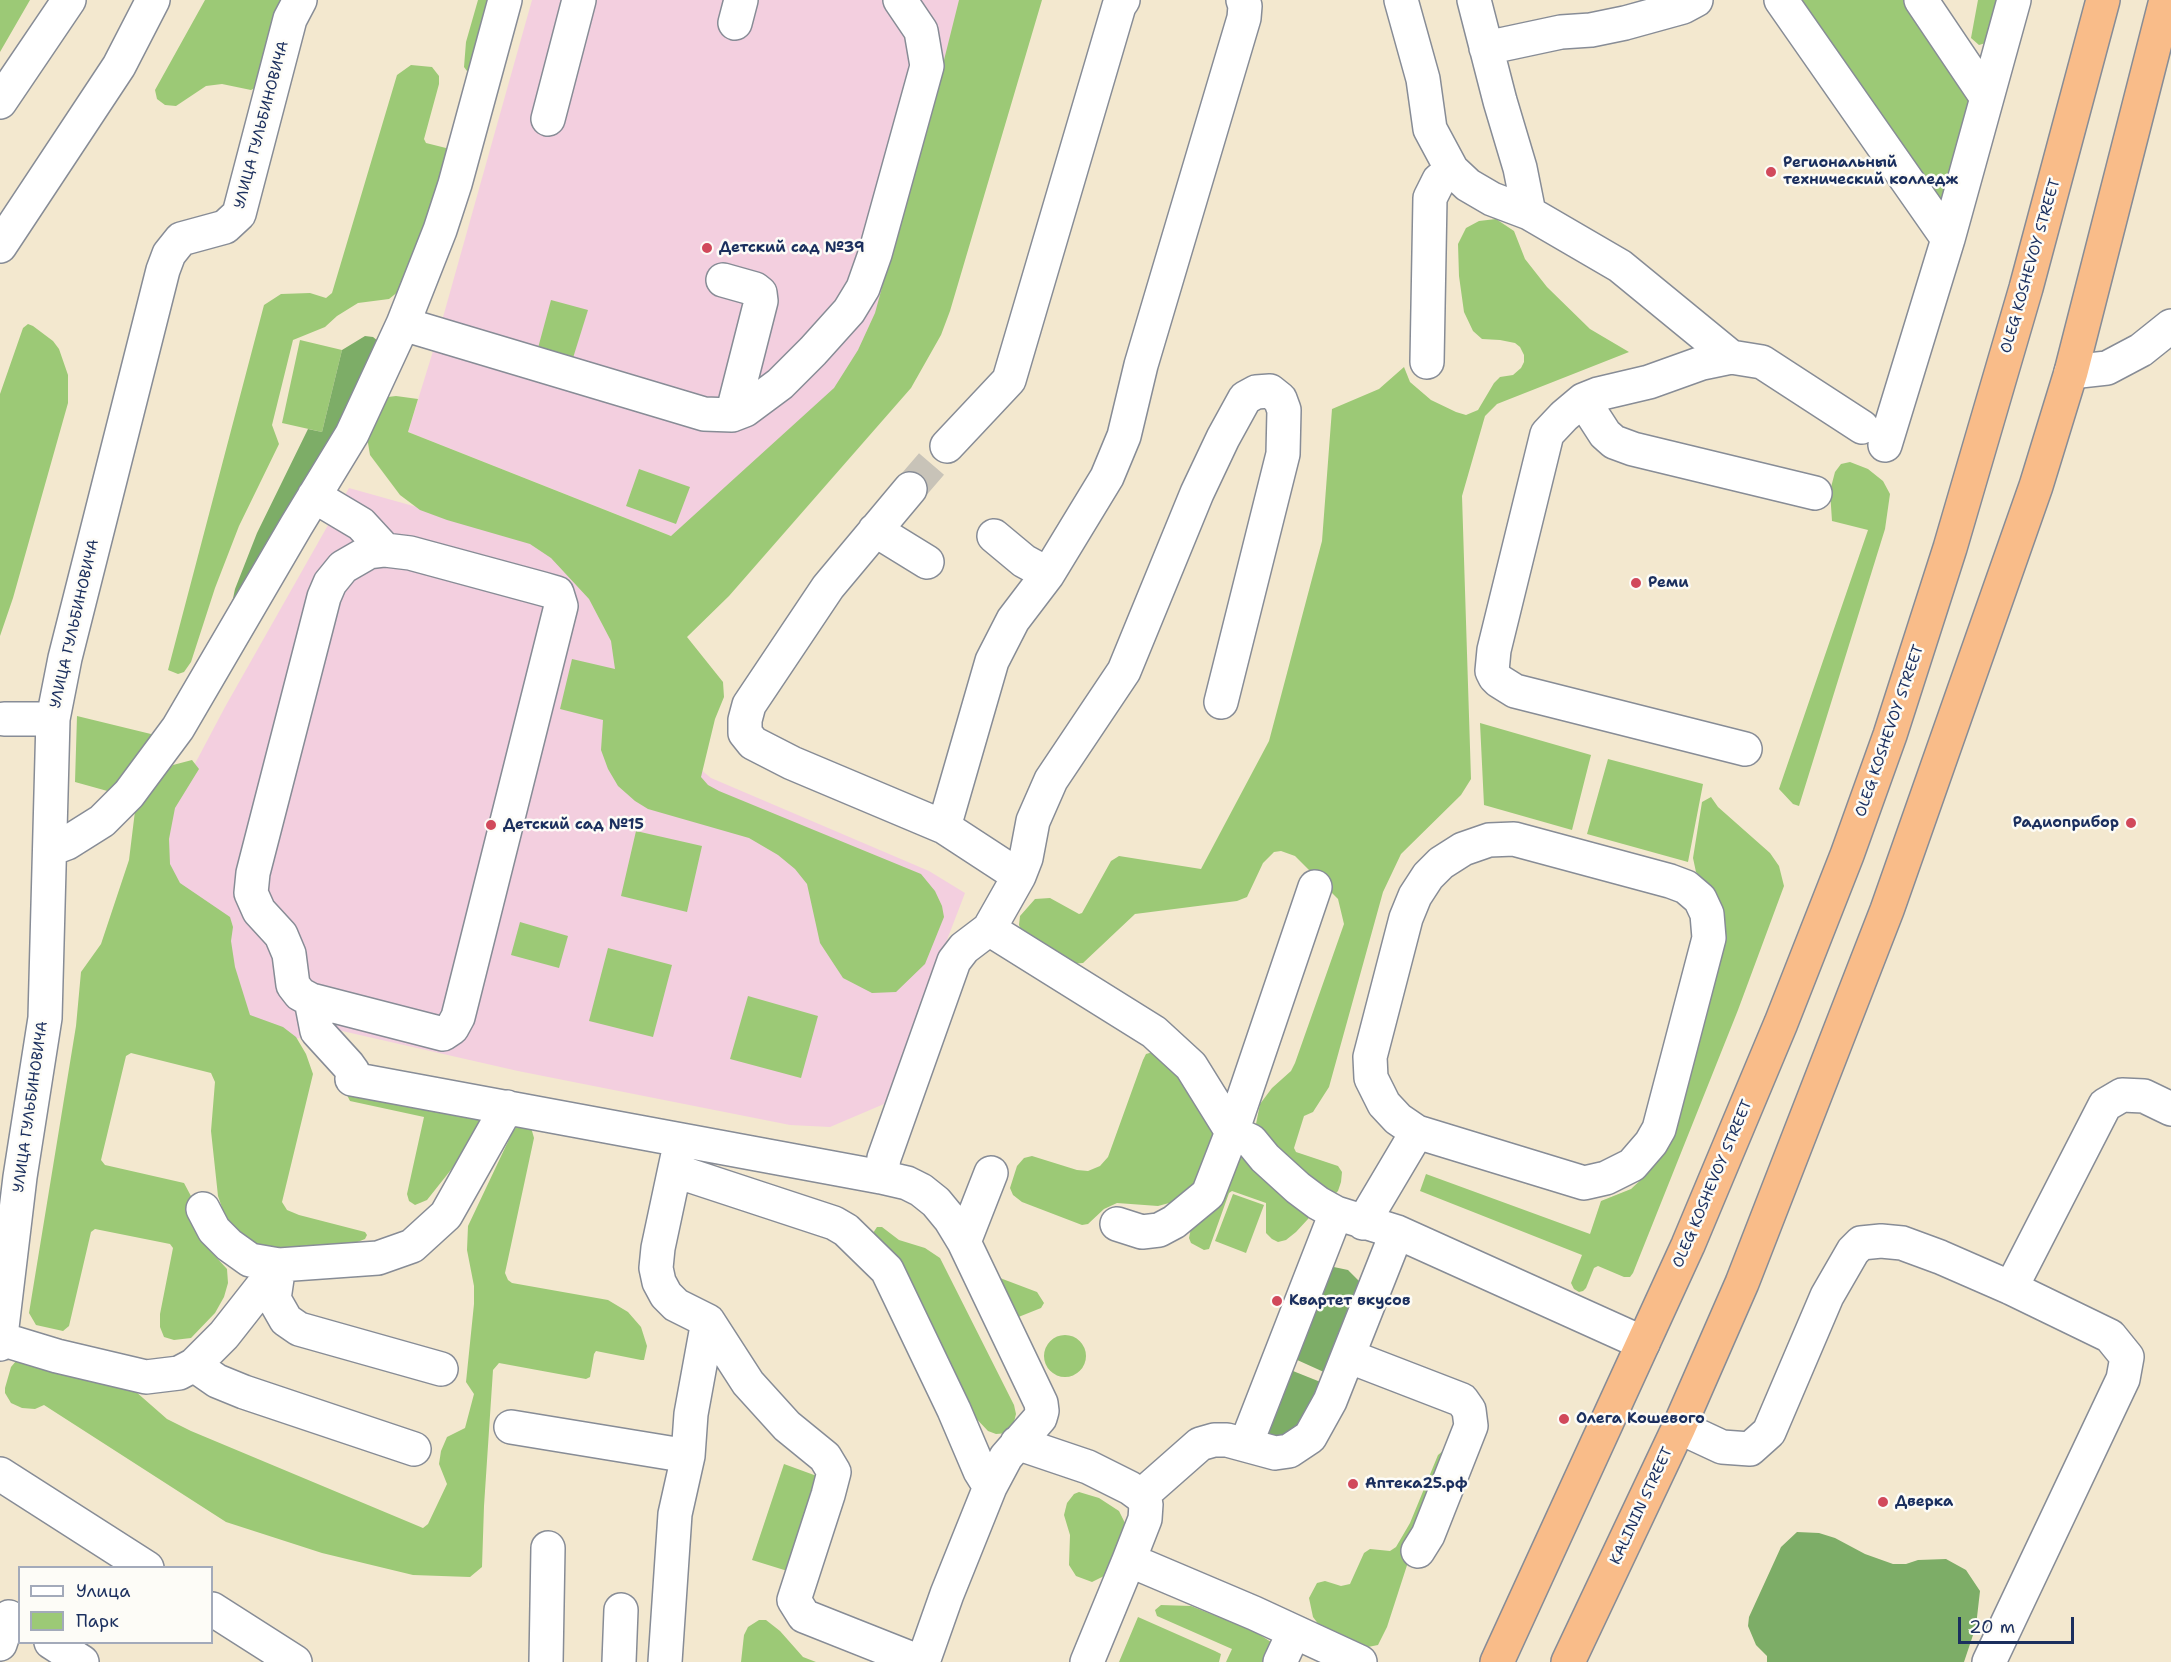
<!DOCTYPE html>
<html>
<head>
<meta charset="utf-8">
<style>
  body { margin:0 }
  #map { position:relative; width:2171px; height:1662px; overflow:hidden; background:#f3e8cf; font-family:"Shantell Sans",sans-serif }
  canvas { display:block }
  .legend { position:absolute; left:18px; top:1566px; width:195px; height:78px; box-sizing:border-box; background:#fdfcf7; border:2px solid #a3aaba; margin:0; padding:8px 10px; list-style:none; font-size:18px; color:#1b2f5e }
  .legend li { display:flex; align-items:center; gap:12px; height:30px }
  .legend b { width:30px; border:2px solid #a3aaba }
  .scale { position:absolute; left:1958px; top:1617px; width:116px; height:27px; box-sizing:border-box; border:3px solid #1b2f5e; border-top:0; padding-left:8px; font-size:18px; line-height:21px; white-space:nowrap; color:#1b2f5e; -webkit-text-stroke:4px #fdfcf7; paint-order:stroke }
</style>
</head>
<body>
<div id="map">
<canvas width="2171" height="1662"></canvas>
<ul class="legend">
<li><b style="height:8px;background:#fff"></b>Улица</li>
<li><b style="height:16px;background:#9cc976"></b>Парк</li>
</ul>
<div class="scale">20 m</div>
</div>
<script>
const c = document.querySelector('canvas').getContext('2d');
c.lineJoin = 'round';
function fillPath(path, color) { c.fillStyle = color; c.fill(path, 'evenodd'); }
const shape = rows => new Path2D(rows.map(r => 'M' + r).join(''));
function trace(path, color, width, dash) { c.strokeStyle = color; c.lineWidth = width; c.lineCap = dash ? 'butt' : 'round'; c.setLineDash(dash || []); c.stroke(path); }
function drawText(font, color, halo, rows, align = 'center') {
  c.font = font + ' "Shantell Sans",sans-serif'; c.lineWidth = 5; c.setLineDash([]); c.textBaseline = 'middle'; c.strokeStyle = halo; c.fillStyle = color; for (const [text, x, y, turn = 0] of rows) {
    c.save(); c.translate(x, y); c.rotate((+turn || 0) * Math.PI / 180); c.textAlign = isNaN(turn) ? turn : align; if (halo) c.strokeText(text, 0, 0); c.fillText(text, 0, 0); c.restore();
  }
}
const built = shape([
  [532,0,1019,0,941,289,727,558,408,432,438,335],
  [349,488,549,544,624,577,630,712,711,778,929,871,965,893,884,1104,830,1127,790,1125,518,1071,329,1028,317,1031,260,1053,134,879,225,707]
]);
const green = shape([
  [0,0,30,0,0,52],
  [205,0,288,0,257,87,251,90,222,84,206,86,176,106,165,105,157,99,155,90],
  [478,0,496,0,472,71,467,71,464,67,466,42],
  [959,0,1042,0,950,311,941,335,911,388,729,596,687,637,723,682,724,697,715,719,701,777,708,785,719,791,921,874,935,891,942,906,944,917,925,964,896,992,872,993,843,978,820,943,807,884,795,869,778,855,749,838,648,809,635,801,618,786,608,769,601,750,603,720,560,709,572,659,615,669,611,641,589,599,551,558,530,544,447,520,420,510,400,495,370,455,367,437,383,402,388,397,396,396,418,399,408,432,671,536,834,388,858,350,875,313,941,72],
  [1793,0,1906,0,1972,95,1946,201,1936,202],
  [1978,0,2001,0,1989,42,1979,45,1971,38],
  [411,65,432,67,439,76,439,84,424,139,426,143,446,148,449,151,404,287,389,299,358,303,337,316,325,327,293,340,272,425,279,444,239,526,215,588,191,662,184,672,178,674,168,670,264,305,281,294,310,293,326,298,332,293,397,75],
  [1496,219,1514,231,1525,259,1547,287,1590,329,1629,352,1497,404,1485,416,1462,496,1471,779,1461,795,1401,854,1383,892,1329,1087,1313,1112,1304,1116,1294,1148,1296,1152,1338,1166,1342,1172,1341,1182,1338,1191,1333,1196,1261,1136,1256,1124,1260,1104,1272,1088,1291,1071,1295,1063,1344,924,1338,899,1295,856,1281,851,1274,852,1263,863,1247,897,1237,901,1135,914,1083,963,1072,964,1021,931,1019,925,1020,916,1035,899,1050,898,1079,914,1082,913,1111,861,1119,856,1201,869,1269,741,1322,541,1332,409,1379,389,1404,367,1410,382,1431,400,1456,412,1466,415,1478,410,1494,383,1500,377,1513,375,1521,368,1524,362,1524,355,1520,347,1515,343,1500,340,1482,339,1473,331,1464,312,1459,276,1458,244,1466,228,1479,221],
  [551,300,588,310,573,358,538,348],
  [28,324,33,326,53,341,59,349,68,375,68,403,13,598,0,636,0,394,23,328],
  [300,340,342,350,322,432,282,423],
  [1850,462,1868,469,1883,481,1890,494,1885,529,1799,806,1793,804,1779,789,1868,530,1832,521,1830,491,1835,472,1841,464],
  [639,469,690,487,676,524,626,506],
  [77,716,155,735,111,792,75,782],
  [1480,723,1591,755,1572,830,1484,805],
  [1608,759,1703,784,1688,862,1587,834],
  [192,760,199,769,175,808,169,839,170,864,180,883,230,917,233,927,231,941,235,967,250,1015,283,1027,296,1037,306,1054,313,1074,282,1202,287,1210,299,1215,365,1232,367,1235,365,1239,355,1243,274,1248,256,1245,228,1225,218,1196,211,1131,215,1082,211,1073,131,1053,126,1056,101,1160,105,1165,184,1183,192,1198,196,1228,202,1242,227,1269,228,1283,224,1297,215,1313,191,1338,174,1340,164,1337,160,1327,160,1314,173,1248,170,1244,95,1229,91,1232,69,1326,63,1331,36,1325,29,1313,76,1026,81,972,101,944,129,860,135,811,150,788,173,765],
  [1711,797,1718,807,1770,853,1779,866,1784,886,1738,1010,1633,1273,1630,1277,1624,1277,1598,1266,1594,1268,1586,1288,1583,1291,1579,1292,1574,1289,1571,1283,1582,1255,1420,1191,1426,1174,1590,1234,1601,1201,1631,1189,1646,1175,1658,1156,1713,889,1696,872,1693,858,1702,802],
  [636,831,702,846,687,912,621,896],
  [520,922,568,936,559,968,511,955],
  [608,948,672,965,653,1037,589,1021],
  [748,996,818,1016,801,1078,730,1059],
  [1153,1052,1160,1053,1218,1126,1202,1185,1184,1199,1158,1206,1117,1203,1104,1209,1088,1224,1082,1225,1022,1202,1013,1195,1010,1188,1017,1166,1024,1158,1032,1156,1077,1170,1088,1171,1100,1166,1108,1157,1143,1060,1146,1054],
  [355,1084,482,1120,454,1166,427,1200,415,1205,409,1201,407,1194,424,1117,350,1101,347,1095,348,1087],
  [521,1122,530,1124,534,1138,505,1273,508,1280,512,1283,608,1300,628,1312,641,1327,647,1346,644,1360,641,1360,596,1351,594,1354,590,1377,586,1379,499,1363,493,1370,484,1506,482,1567,470,1577,413,1575,322,1553,226,1522,44,1405,35,1409,22,1408,11,1403,5,1393,5,1388,11,1367,16,1361,23,1358,135,1391,167,1419,191,1431,423,1528,428,1524,447,1484,439,1464,441,1451,447,1437,465,1428,474,1394,466,1382,474,1304,474,1286,467,1250,468,1226,513,1131],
  [1236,1149,1311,1211,1308,1219,1296,1232,1286,1240,1278,1242,1272,1239,1266,1233,1266,1203,1232,1191,1229,1193,1209,1249,1204,1250,1191,1243,1189,1238,1192,1223],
  [1233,1194,1264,1205,1246,1253,1215,1241],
  [877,1227,882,1227,899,1240,925,1248,940,1258,1014,1405,1016,1414,1013,1426,1008,1433,996,1434,988,1431,970,1412,873,1233],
  [1000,1278,1037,1292,1044,1303,1041,1308,1016,1318,995,1279],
  '1044 1356a21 21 0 1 1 42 0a21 21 0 1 1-42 0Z',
  [1444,1450,1450,1452,1410,1556,1387,1627,1378,1645,1368,1647,1319,1625,1313,1617,1309,1598,1317,1583,1325,1581,1341,1586,1350,1584,1364,1553,1370,1549,1390,1551,1396,1547,1410,1523,1438,1455],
  [784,1464,825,1479,794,1573,752,1560],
  [1079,1492,1099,1498,1119,1511,1125,1523,1125,1534,1110,1569,1104,1576,1092,1582,1076,1576,1069,1565,1070,1535,1064,1515,1067,1503,1074,1494],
  [1161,1605,1191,1606,1254,1631,1274,1644,1270,1662,1226,1662,1232,1649,1157,1616,1155,1610],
  [1138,1617,1215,1651,1221,1654,1219,1662,1119,1662],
  [759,1620,766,1620,780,1631,803,1657,816,1662,741,1662,744,1635,748,1627]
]);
const forest = shape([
  [365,336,373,337,378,341,339,427,234,604,232,603,235,589,257,533,308,429,322,432,342,350],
  [1329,1266,1348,1270,1361,1283,1326,1373,1295,1359],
  [1289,1371,1293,1371,1323,1383,1296,1438,1258,1435],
  [1797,1532,1819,1533,1835,1538,1865,1554,1893,1564,1906,1564,1918,1560,1946,1559,1966,1570,1980,1591,1976,1626,1964,1662,1767,1662,1767,1656,1756,1645,1748,1626,1749,1617,1781,1547]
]);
const minorTunnel = shape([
  [910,489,947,446]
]);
const minor = shape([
  [1401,0,1423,79,1430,129,1452,170,1468,185,1492,199,1529,213,1620,266,1731,357],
  [1474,0,1500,101,1520,168,1529,213],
  [1781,0,1948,239],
  [1921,0,1987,98],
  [735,23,741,0],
  [1486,48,1561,32,1591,30,1625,23,1683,7,1696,0],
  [0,102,69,0],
  [548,119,579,0],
  [0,246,119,66,153,0],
  [723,280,755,289,760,293,761,301,732,415],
  [403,324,704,414,732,415,745,410,780,384,813,351,849,311,863,288,875,254,927,66,921,31,900,0],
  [1427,362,1430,198,1439,180,1452,170],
  [2071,372,2107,368,2141,350,2171,326],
  [1583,400,1605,434,1614,442,1633,449,1815,493],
  [1885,445,1948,239,2014,0],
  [947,446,1009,380,1119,6,1123,0],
  [314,496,361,524,385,550],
  [875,530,927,562],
  [994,536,1024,561,1048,574],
  [385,550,410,553,543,589,557,593,561,606,458,1017,452,1028,443,1034,311,1000,300,994,293,985,289,954,281,935,259,911,251,893,253,873,324,597,330,583,343,567,369,552,385,550],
  [4,719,53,719],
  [1745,749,1515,691,1499,681,1495,677,1492,671,1494,650,1547,434,1564,416,1583,400,1598,394,1649,382,1702,363,1731,357,1762,362,1862,427],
  [944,827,992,661,1013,620,1048,574,1107,477,1124,436,1141,365,1244,18,1245,6,1243,0],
  [51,849,67,843,102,821,129,794,178,728,296,526,352,434,403,324,440,230,455,184,505,0],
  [1019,876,1026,858,1033,821,1051,780,1124,671,1197,493,1223,438,1245,398,1256,392,1270,391,1280,399,1284,410,1283,454,1221,702],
  [989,929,1154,1032,1191,1066,1232,1132,1251,1141,1265,1158,1298,1188,1318,1203,1336,1213,1397,1232,1643,1343],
  [311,1000,317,1031,348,1065,353,1072,352,1079,881,1177,907,1183,921,1190,936,1202,950,1219,964,1242,1041,1403,1042,1411,1040,1418,1006,1457,990,1487,947,1594,923,1662],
  [681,1140,658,1248,656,1268,659,1282,666,1295,676,1305,708,1321,748,1383,787,1426,825,1457,834,1472,828,1495,794,1600,804,1616,920,1662],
  [676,1171,834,1223,846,1230,887,1270,954,1410,980,1471,990,1487],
  [881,1177,884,1158,954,961,964,948,989,929,1019,876,944,827,792,763,753,743,745,733,745,720,749,705,828,587,910,489],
  [203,1209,214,1230,229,1245,250,1260,279,1265,274,1299,286,1320,299,1329,441,1369],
  [1363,1223,1417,1132,1584,1183,1606,1178,1632,1165,1651,1143,1659,1129,1709,938,1707,914,1700,899,1686,887,1670,881,1514,839,1489,840,1463,849,1441,863,1428,876,1415,896,1406,918,1370,1057,1371,1078,1384,1104,1398,1119,1417,1132],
  [1117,1224,1142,1232,1159,1230,1174,1222,1208,1194,1232,1132,1315,887],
  [964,1242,991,1173],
  [2011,1288,2105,1105,2122,1095,2144,1096,2171,1109],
  [1,1339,57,1356,146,1377,179,1373,194,1365,224,1335,279,1265,378,1258,412,1246,446,1215,507,1107],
  [0,1344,20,1177,45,1018,53,719,65,658,163,270,169,254,181,239,225,227,239,214,290,19,300,0],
  [1348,1356,1462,1400,1469,1410,1471,1426,1428,1535,1418,1551],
  [194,1365,217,1381,244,1392,414,1449],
  [511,1427,688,1456],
  [1679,1427,1722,1447,1750,1449,1769,1432,1827,1296,1853,1251,1861,1243,1881,1241,1902,1243,1940,1257,2011,1288,2110,1336,2127,1357,2123,1379,1989,1662],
  [1017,1443,1088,1467,1130,1488,1141,1496,1146,1504,1145,1519,1129,1560,1254,1613,1360,1662],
  [1246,1444,1336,1213],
  [0,1474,147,1568],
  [1141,1496,1200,1444,1214,1440,1227,1440,1275,1453,1289,1451,1310,1437,1330,1401,1397,1232],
  [212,1609,295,1662],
  [51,1642,82,1662],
  [0,1644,9,1617],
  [546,1662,548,1548],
  [619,1662,621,1610],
  [665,1662,675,1514,688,1456,691,1414,708,1321],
  [1087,1662,1129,1560],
  [1280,1662,1294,1632]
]);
const highway = shape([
  [1497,1662,1688,1245,1781,1023,1847,855,1890,735,1950,548,2026,288,2103,0],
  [1568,1662,1679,1427,1742,1283,1887,910,2036,486,2071,372,2166,0]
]);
const markers = [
  [1771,172,6,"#d1495b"],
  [707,248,6,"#d1495b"],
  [1636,583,6,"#d1495b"],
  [2131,823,6,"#d1495b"],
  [491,825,6,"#d1495b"],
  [1277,1301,6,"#d1495b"],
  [1564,1419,6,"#d1495b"],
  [1353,1484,6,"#d1495b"],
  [1883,1502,6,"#d1495b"]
];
const streetNames = [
  ["УЛИЦА ГУЛЬБИНОВИЧА",262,125,-75],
  ["OLEG KOSHEVOY STREET",2031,266,-74],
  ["УЛИЦА ГУЛЬБИНОВИЧА",75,624,-77],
  ["OLEG KOSHEVOY STREET",1890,731,-71],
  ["УЛИЦА ГУЛЬБИНОВИЧА",31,1107,-82],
  ["OLEG KOSHEVOY STREET",1713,1184,-67],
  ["KALININ STREET",1642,1506,-65]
];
const poiNames = [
  ["Региональный",1783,163],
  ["технический колледж",1783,180],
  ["Детский сад №39",719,248],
  ["Реми",1648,583],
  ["Радиоприбор",2119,823,"right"],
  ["Детский сад №15",503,825],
  ["Квартет вкусов",1289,1301],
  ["Олега Кошевого",1576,1419],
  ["Аптека25.рф",1365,1484],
  ["Дверка",1895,1502]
];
fillPath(built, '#f3cfdf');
fillPath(green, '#9cc976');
fillPath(forest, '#7dad67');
trace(minorTunnel, '#c8c3b8', 33, [33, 16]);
trace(minor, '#878c96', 36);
trace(highway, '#878c96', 36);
trace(minor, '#fff', 33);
trace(highway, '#f9bc89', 33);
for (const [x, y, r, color] of markers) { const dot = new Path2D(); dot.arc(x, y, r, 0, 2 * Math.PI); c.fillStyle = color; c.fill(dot); trace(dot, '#fdfcf7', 2); }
drawText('15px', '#1b2f5e', '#fdfcf7', streetNames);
drawText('bold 15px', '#1b2f5e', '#fdfcf7', poiNames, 'left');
</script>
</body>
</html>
